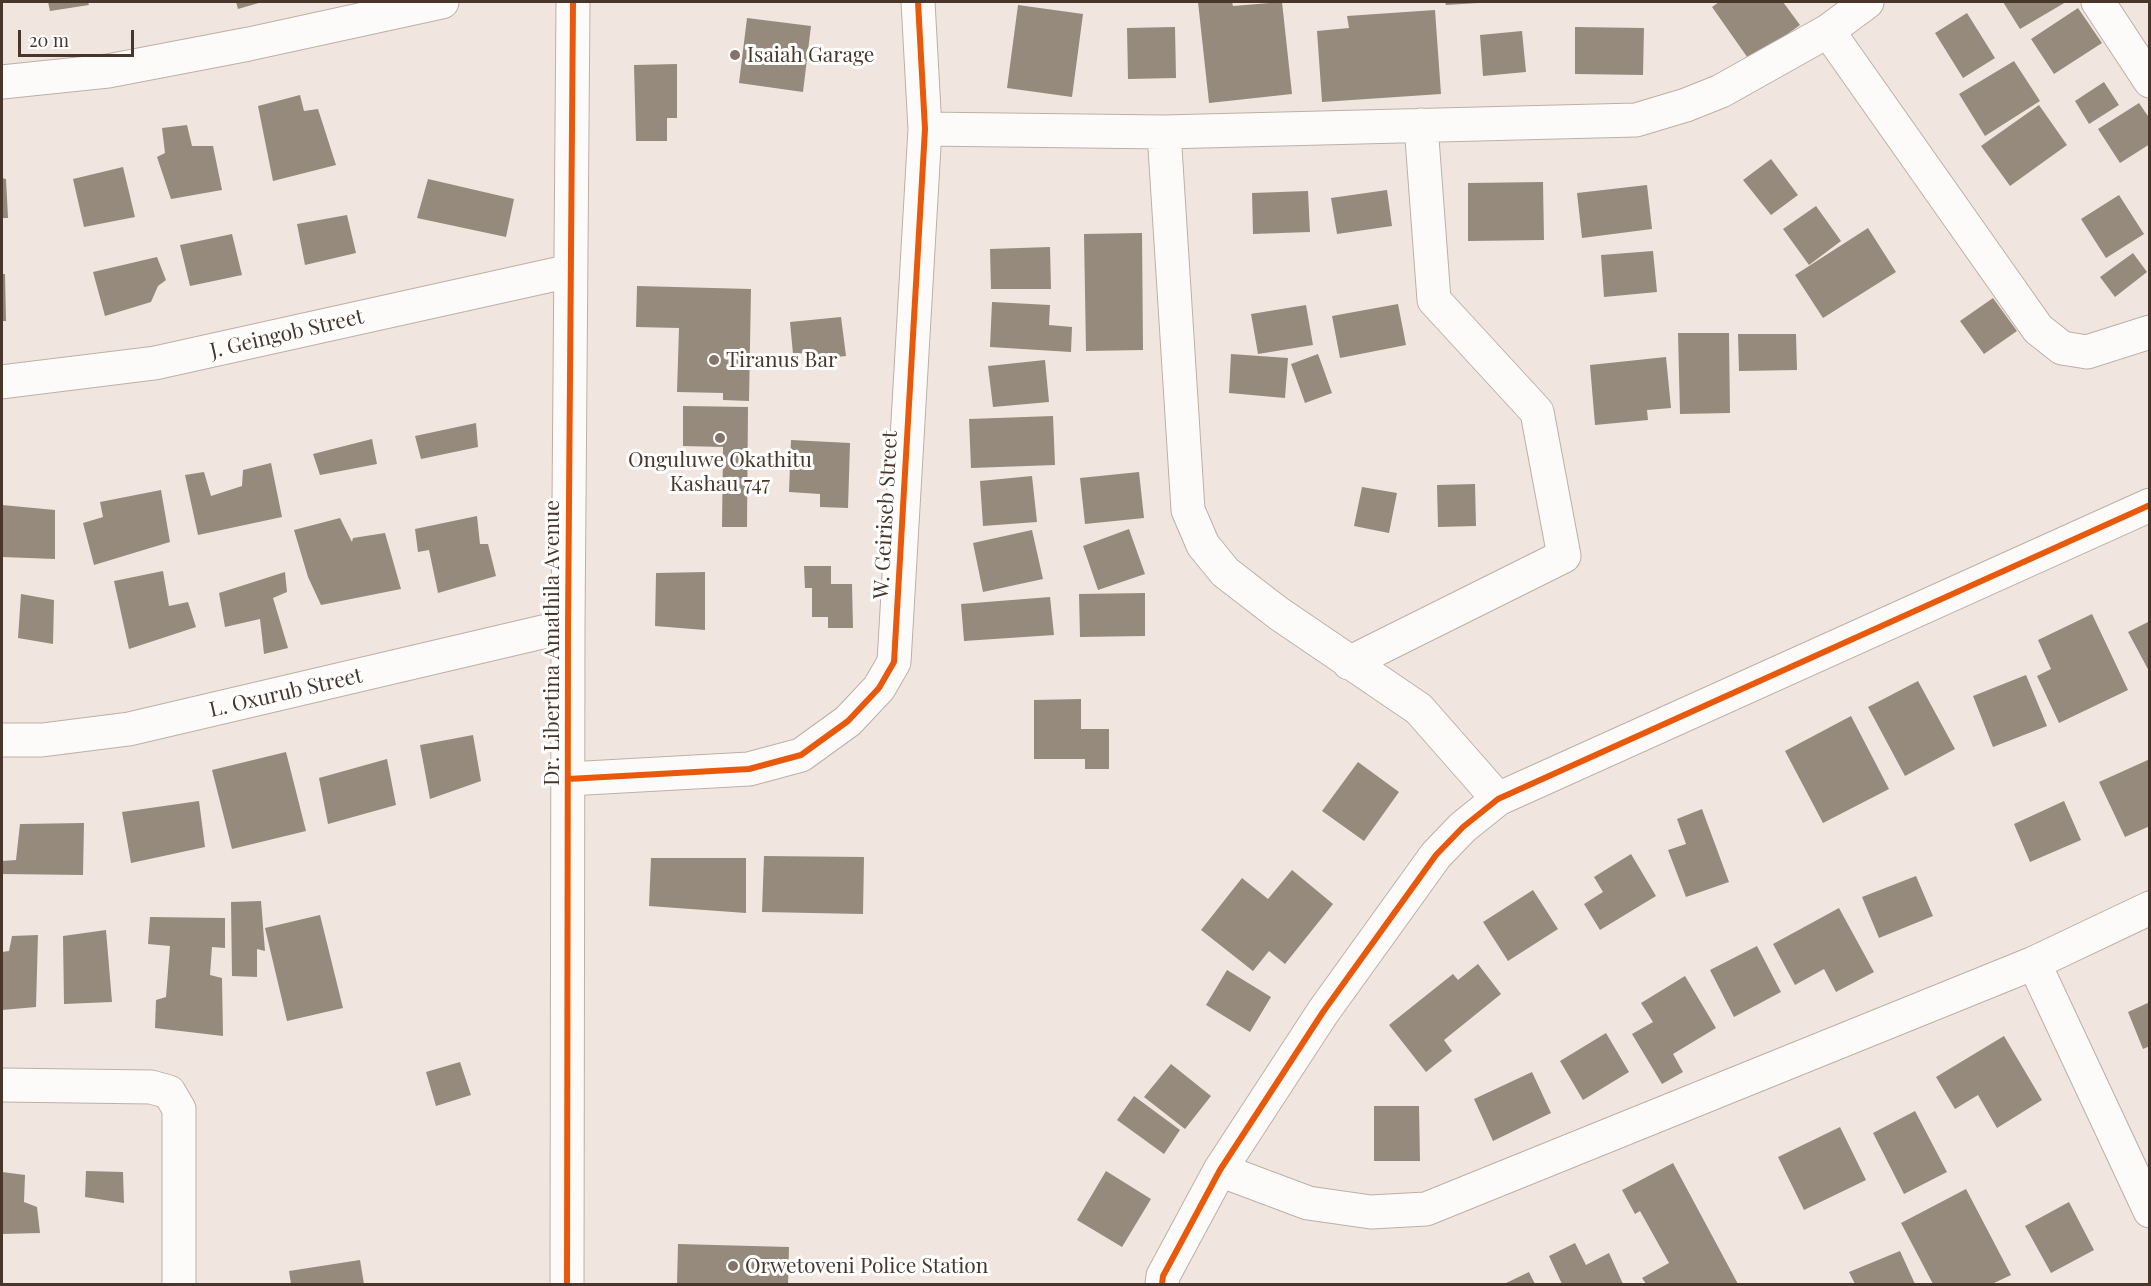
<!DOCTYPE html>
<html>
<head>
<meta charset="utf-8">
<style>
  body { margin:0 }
  #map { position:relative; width:2151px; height:1286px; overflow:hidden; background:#f1e6df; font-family:"Playfair Display",serif }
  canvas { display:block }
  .frame { position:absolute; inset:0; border:3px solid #49362a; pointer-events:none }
  .scale { position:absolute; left:18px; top:30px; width:116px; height:27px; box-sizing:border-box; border:3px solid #49362a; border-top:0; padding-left:8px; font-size:18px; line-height:21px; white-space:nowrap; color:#49362a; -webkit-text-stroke:4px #fff; paint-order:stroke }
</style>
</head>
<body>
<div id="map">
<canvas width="2151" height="1286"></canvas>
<div class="frame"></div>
<div class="scale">20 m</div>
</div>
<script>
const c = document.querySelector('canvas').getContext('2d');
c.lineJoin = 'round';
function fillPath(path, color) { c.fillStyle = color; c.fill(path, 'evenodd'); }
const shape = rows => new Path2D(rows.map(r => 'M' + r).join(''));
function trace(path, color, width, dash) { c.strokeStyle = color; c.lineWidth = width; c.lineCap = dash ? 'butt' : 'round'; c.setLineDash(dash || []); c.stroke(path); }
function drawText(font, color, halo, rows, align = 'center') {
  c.font = font + ' "Playfair Display",serif'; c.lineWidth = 6; c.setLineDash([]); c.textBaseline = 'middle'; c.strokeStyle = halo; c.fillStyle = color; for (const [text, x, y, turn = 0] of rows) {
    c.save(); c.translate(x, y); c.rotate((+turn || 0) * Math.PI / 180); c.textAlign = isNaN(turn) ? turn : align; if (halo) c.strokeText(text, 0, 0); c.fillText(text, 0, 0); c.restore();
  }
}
const building = shape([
  [48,2,88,2,89,5,50,11],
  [236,2,262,2,238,9],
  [1198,2,1232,2,1233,6,1282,2,1292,94,1209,103],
  [1445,2,1477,2,1478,3,1446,5],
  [1719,2,1783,2,1800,25,1750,61,1712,7],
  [2003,2,2066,2,2020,29],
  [1018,5,1083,14,1072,97,1007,88],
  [2078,8,2102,43,2054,74,2031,39],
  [1435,10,1441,94,1322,102,1317,31,1349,28,1347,16],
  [1967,13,1995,58,1963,78,1935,33],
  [747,18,811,26,803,92,739,83],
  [1175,27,1176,78,1128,79,1127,28],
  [1575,27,1644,28,1643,75,1575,74],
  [1522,31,1526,72,1483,76,1480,35],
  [2014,61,2040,101,1985,136,1959,94],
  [677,64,677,118,667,118,667,141,636,141,634,65],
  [2104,82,2119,105,2089,124,2075,101],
  [300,95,304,111,318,109,336,165,273,181,258,106],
  [2139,103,2150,119,2150,144,2120,163,2098,129],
  [2039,105,2067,145,2010,186,1981,146],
  [187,125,192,146,213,146,222,190,171,199,157,157,165,153,162,128],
  [1771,159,1798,195,1771,215,1743,180],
  [123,167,135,217,84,227,73,179],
  [2,178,6,179,8,218,2,218],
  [428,179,514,199,506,237,417,218],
  [1543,182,1544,240,1468,241,1468,183],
  [1647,185,1652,229,1582,238,1577,193],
  [1387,190,1392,226,1337,234,1331,198],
  [1308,191,1310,232,1253,234,1252,193],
  [2119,195,2144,234,2106,258,2081,219],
  [1816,206,1841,241,1809,265,1783,229],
  [347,215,356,253,305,265,297,224],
  [1868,228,1896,272,1823,318,1795,275],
  [1142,233,1143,350,1086,351,1084,234],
  [232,234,242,275,190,286,180,245],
  [1050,247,1051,289,991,289,990,249],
  [1653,251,1657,292,1604,297,1601,255],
  [2133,253,2147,272,2115,297,2100,277],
  [157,257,166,280,158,286,151,302,105,316,93,272],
  [2,274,5,274,6,321,2,321],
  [637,286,751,289,749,401,723,400,723,393,677,392,679,328,636,327],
  [1993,298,2017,331,1984,354,1960,321],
  [992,302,1050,305,1049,325,1072,327,1071,352,990,347],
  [1398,304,1406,345,1340,358,1332,316],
  [1306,305,1313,345,1258,354,1251,314],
  [841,317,846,356,817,359,817,352,793,354,790,322],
  [1678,333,1729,333,1730,413,1680,414],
  [1738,334,1796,334,1797,370,1739,371],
  [1231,354,1288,358,1285,398,1229,393],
  [1318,354,1332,393,1305,403,1291,364],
  [1666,357,1671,408,1647,410,1648,420,1595,425,1590,365],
  [1045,360,1049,402,993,407,988,366],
  [683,406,748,407,747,527,722,527,723,447,683,446],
  [1053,416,1055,465,971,468,969,419],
  [476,423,478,447,421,459,415,436],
  [372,439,377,464,320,475,313,454],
  [791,440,850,443,848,508,820,507,820,494,789,492],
  [271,463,282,517,198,535,185,475,204,472,211,496,242,486,243,470],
  [1139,472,1144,518,1085,524,1080,478],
  [1032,476,1037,522,983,526,980,481],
  [1475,484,1476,526,1438,527,1437,485],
  [1362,487,1397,493,1389,533,1354,526],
  [161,490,170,542,94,565,83,523,103,517,100,502],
  [2,505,55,510,55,559,2,557],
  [477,516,480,544,488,544,496,576,438,593,429,550,418,552,415,529],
  [340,518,352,542,353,538,385,533,401,589,321,605,308,577,294,530],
  [1129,529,1145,574,1098,590,1083,546],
  [1032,530,1043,579,983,592,973,543],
  [804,566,831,566,831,584,852,584,853,628,828,628,828,617,812,617,812,588,805,588],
  [163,571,169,606,188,602,196,627,129,649,114,581],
  [285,572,287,592,273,598,288,648,264,654,260,619,225,627,219,593],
  [705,572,705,630,655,626,656,573],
  [1145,593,1145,636,1080,637,1079,594],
  [21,594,54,600,53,644,18,638],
  [1050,597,1054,635,964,641,961,604],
  [2092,614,2128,690,2059,723,2037,676,2051,669,2038,640],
  [2150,621,2150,673,2128,632],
  [2026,675,2047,726,1993,747,1973,696],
  [1918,681,1955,749,1905,776,1868,707],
  [1081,699,1081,729,1109,729,1109,769,1085,769,1085,759,1034,759,1034,700],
  [1851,716,1889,789,1823,823,1785,751],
  [473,735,481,781,430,799,420,745],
  [286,752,306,831,232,849,212,770],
  [387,759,396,805,328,824,319,778],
  [2150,759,2150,826,2125,837,2099,782],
  [1358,762,1399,792,1364,841,1322,811],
  [199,801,205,847,131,863,122,812],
  [2064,801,2081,840,2030,862,2014,824],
  [1702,809,1729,882,1686,897,1668,850,1686,844,1677,819],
  [84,823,83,875,2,874,2,861,16,860,20,824],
  [1631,854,1656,896,1600,930,1584,904,1603,892,1594,877],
  [764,856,864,857,863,914,762,912],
  [651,858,746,858,746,913,649,906],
  [1292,870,1333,904,1285,964,1269,951,1253,971,1201,930,1242,878,1268,899],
  [1916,876,1933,916,1879,938,1862,897],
  [1533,890,1558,929,1508,961,1483,922],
  [261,901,265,951,257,949,257,977,232,976,231,902],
  [1839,908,1874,972,1836,992,1824,969,1795,985,1773,944],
  [320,915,343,1008,287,1021,265,928],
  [150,917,225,918,225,948,212,947,210,975,222,978,223,1036,155,1028,156,1000,166,997,170,946,148,944],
  [106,930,112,1002,64,1004,63,936],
  [38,935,36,1007,2,1010,2,952,9,951,12,936],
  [1757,946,1781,992,1734,1017,1710,970],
  [1478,964,1501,994,1444,1040,1452,1051,1426,1072,1389,1025,1453,974,1458,980],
  [1227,970,1271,997,1250,1032,1206,1005],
  [1685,976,1716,1028,1673,1054,1683,1072,1662,1084,1632,1034,1653,1022,1641,1003],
  [2150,1002,2150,1046,2143,1049,2128,1012],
  [1606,1033,1629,1072,1583,1100,1560,1061],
  [2004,1036,2042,1100,1997,1128,1978,1095,1955,1109,1936,1077],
  [460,1062,471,1095,436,1106,426,1072],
  [1171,1064,1211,1096,1185,1129,1144,1097],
  [1532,1072,1551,1113,1493,1141,1474,1099],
  [1134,1096,1180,1130,1164,1154,1117,1120],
  [1374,1106,1419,1106,1420,1161,1374,1161],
  [1915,1111,1947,1172,1904,1194,1873,1133],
  [1840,1127,1866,1180,1804,1210,1778,1157],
  [1673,1163,1738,1284,1646,1284,1642,1278,1669,1263,1640,1211,1635,1214,1622,1190],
  [86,1171,123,1172,124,1203,85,1197],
  [1106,1171,1151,1199,1122,1247,1077,1220],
  [2,1172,25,1175,24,1202,37,1207,40,1233,2,1234],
  [1966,1189,2011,1275,1992,1284,1933,1284,1901,1223],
  [2069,1202,2094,1250,2051,1273,2025,1226],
  [1575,1243,1586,1265,1609,1253,1623,1284,1562,1284,1549,1256],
  [678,1244,789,1247,788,1284,677,1284],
  [1900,1251,1915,1284,1855,1284,1849,1272],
  [360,1260,364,1284,291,1284,289,1271],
  [1529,1272,1535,1284,1504,1284]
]);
const minor = shape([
  [2098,2,2150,81],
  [1828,31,2038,329,2062,348,2087,352,2150,332],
  [2,82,108,71,249,44,442,2],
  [925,129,1164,132,1636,120,1686,105,1721,91,1828,31,1867,2],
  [1164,132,1188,510,1203,545,1225,572,1278,613,1419,709,1498,799],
  [2,382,155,363,570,271],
  [1349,663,1564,556,1537,412,1434,300,1421,125],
  [2,740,42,740,129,729,568,626],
  [568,779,749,769,801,755,848,721,879,688,894,662,925,129,918,2],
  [2034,963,2150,1211],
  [2,1085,151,1087,169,1092,179,1109,179,1284],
  [1220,1170,1308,1203,1371,1212,1426,1209,2034,963,2150,908],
  [567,1284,568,626,573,2],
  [1162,1284,1163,1276,1220,1170,1323,1012,1436,855,1463,827,1498,799,2150,505]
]);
const cycleway = shape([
  [568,779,749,769,801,755,848,721,879,688,894,662,925,129,918,2],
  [567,1284,568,626,573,2],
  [1162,1284,1163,1276,1220,1170,1323,1012,1436,855,1463,827,1498,799,2150,505]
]);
const markers = [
  [735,55,6,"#847469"],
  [714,360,6,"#847469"],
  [720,438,6,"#847469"],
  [733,1266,6,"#847469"]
];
const poiNames = [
  ["Isaiah Garage",747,55],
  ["Tiranus Bar",726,360],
  ["Onguluwe Okathitu",720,460,"center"],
  ["Kashau 747",720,484,"center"],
  ["Orwetoveni Police Station",745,1266]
];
const streetNames = [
  ["J. Geingob Street",287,334,-13],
  ["W. Geiriseb Street",886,515,-87],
  ["Dr. Libertina Amathila Avenue",552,643,-90],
  ["L. Oxurub Street",286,693,-13]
];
fillPath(building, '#958a7b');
trace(minor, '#bdafa6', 35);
trace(minor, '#fdfbfa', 33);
trace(cycleway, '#e8590c', 6);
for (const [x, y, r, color] of markers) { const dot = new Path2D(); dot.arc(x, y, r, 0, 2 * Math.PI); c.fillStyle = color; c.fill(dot); trace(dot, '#fff', 2); }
drawText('21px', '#49362a', '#fff', poiNames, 'left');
drawText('21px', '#49362a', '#fff', streetNames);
</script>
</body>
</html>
